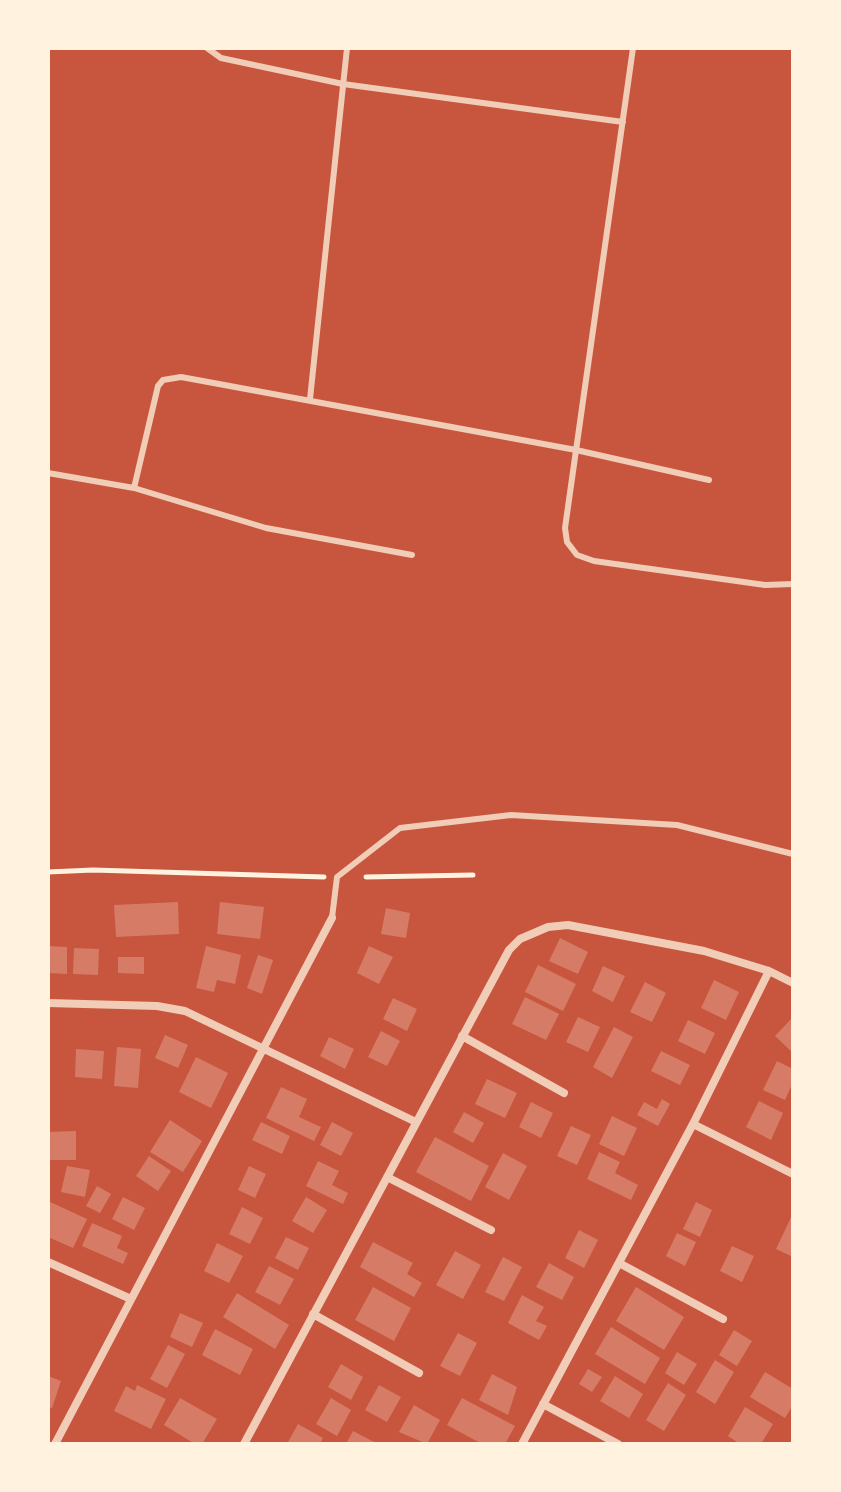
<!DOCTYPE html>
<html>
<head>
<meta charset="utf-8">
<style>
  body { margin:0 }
  #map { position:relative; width:841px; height:1492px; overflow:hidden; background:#c8553d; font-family:Ubuntu,sans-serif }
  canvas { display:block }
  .frame { position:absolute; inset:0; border:50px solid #fff3e0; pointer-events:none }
</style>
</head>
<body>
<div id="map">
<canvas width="841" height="1492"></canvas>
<div class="frame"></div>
</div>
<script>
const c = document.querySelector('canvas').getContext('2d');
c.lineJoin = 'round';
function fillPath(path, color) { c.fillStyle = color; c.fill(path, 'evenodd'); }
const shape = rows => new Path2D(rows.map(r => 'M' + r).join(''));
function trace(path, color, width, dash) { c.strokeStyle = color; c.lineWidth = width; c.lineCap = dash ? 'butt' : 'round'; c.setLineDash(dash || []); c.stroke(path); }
const building = shape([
  [178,902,179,934,116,937,114,905],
  [220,902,264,907,260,939,217,934],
  [386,908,410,913,406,938,381,934],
  [560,938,588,952,578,974,549,961],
  [48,946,67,947,67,974,48,973],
  [206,946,241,955,235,984,217,980,214,992,196,988],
  [369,946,393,957,379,984,357,973],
  [74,948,99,949,98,975,73,974],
  [258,955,273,960,262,994,247,988],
  [118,957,144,957,144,974,118,973],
  [538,965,576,984,563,1011,525,992],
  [603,966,625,976,613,1002,592,991],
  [714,980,739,992,726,1020,701,1008],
  [645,982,666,993,652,1022,630,1012],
  [525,997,559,1014,546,1040,512,1024],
  [393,998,417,1009,407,1031,383,1019],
  [578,1017,600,1027,588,1052,566,1042],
  [793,1017,793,1053,775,1036],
  [688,1020,715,1033,705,1054,678,1041],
  [614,1027,633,1037,612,1078,593,1067],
  [381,1031,400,1041,387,1066,368,1057],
  [165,1035,188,1045,178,1068,155,1058],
  [329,1037,354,1049,345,1069,320,1056],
  [117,1047,141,1049,138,1088,114,1086],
  [76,1049,104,1051,102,1079,75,1077],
  [661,1051,690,1065,680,1085,651,1071],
  [196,1057,228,1073,211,1108,179,1092],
  [777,1061,793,1069,793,1082,785,1100,763,1090],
  [487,1079,517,1093,505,1118,475,1104],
  [281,1087,307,1099,299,1117,321,1127,314,1141,266,1118],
  [662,1099,670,1104,658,1126,637,1115,644,1102,657,1109],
  [759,1101,783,1113,771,1140,746,1127],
  [531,1102,553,1113,541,1138,519,1127],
  [464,1112,484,1123,473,1143,453,1132],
  [612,1116,637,1128,624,1156,599,1144],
  [170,1120,202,1141,183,1172,150,1152],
  [261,1122,290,1136,282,1154,252,1140],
  [332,1122,353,1133,341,1156,320,1145],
  [571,1126,591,1135,577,1165,557,1156],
  [76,1131,76,1160,48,1160,48,1132],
  [435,1137,489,1166,471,1201,416,1172],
  [599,1152,620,1162,615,1173,638,1185,631,1200,587,1179],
  [503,1153,527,1166,509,1200,485,1187],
  [149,1156,171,1171,158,1191,136,1176],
  [318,1161,339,1171,332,1185,348,1193,343,1204,306,1186],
  [67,1166,90,1170,85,1197,61,1192],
  [249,1166,266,1174,255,1198,238,1190],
  [97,1186,111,1194,100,1213,86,1206],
  [123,1197,145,1208,134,1230,112,1219],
  [306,1197,327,1210,313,1233,292,1221],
  [48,1201,87,1219,73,1248,48,1237],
  [696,1202,712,1210,700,1237,683,1229],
  [242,1207,263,1218,250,1244,229,1234],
  [793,1213,793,1257,776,1249],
  [92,1223,122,1236,117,1248,128,1253,123,1264,82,1246],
  [579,1230,598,1240,584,1268,565,1258],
  [677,1233,696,1242,685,1266,666,1256],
  [286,1237,309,1248,298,1270,275,1258],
  [373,1242,413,1263,407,1274,422,1283,414,1297,360,1267],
  [217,1243,243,1256,229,1283,204,1271],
  [732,1246,754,1256,742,1282,720,1271],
  [455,1251,481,1265,463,1299,436,1285],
  [503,1257,522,1267,504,1301,485,1292],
  [549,1263,574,1277,562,1300,536,1287],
  [269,1266,294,1279,280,1305,255,1292],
  [373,1287,411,1308,394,1341,355,1320],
  [636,1287,684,1317,664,1350,616,1321],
  [237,1293,289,1325,275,1349,223,1317],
  [522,1295,544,1307,536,1321,547,1326,539,1340,508,1323],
  [180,1313,203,1323,192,1347,170,1337],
  [611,1327,660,1358,645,1384,595,1354],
  [215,1329,253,1349,240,1375,202,1355],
  [734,1330,752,1341,737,1366,719,1355],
  [458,1333,477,1343,460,1376,440,1366],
  [168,1345,185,1354,167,1388,150,1379],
  [677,1352,697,1364,684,1385,665,1373],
  [715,1360,734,1372,715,1404,696,1392],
  [341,1364,363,1377,351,1400,328,1387],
  [588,1369,602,1377,592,1392,579,1384],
  [765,1372,793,1389,793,1405,785,1418,750,1397],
  [492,1374,517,1387,508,1415,479,1400],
  [48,1376,61,1381,52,1408,48,1407],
  [615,1376,643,1394,629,1418,600,1401],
  [668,1383,686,1395,664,1431,646,1420],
  [137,1385,166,1399,151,1429,114,1411,126,1386,135,1391],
  [379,1385,401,1397,387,1422,365,1410],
  [180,1398,217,1419,202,1444,195,1444,164,1425],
  [331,1398,351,1410,337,1436,316,1424],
  [462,1398,515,1426,505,1444,482,1444,447,1425],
  [414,1405,440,1420,427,1444,399,1432],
  [745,1407,773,1424,761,1444,740,1444,728,1436],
  [298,1424,323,1438,320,1444,287,1444],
  [353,1431,378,1444,346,1444]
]);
const path = shape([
  [48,872,93,870,324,877],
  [366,877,473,875]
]);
const service = shape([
  [207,48,221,58,343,84,623,122],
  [633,48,565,528,567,542,577,555,594,561,765,585,793,584],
  [310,399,347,48],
  [48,473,134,488,266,528,412,555],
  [134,488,158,386,163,380,181,377,576,450,709,480],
  [332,918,337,877,400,828,511,815,677,825,793,854]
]);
const minor = shape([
  [48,1003,157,1006,185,1011,416,1122],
  [462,1036,564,1093],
  [693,1124,793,1174],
  [387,1177,491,1230],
  [48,1262,131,1299],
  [619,1263,723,1319],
  [313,1314,419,1373],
  [543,1404,618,1444],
  [55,1444,332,918],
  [244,1444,509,950,520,939,548,927,568,925,704,951,769,971,793,983],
  [522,1444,693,1124,769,971]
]);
fillPath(building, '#d67c66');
trace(path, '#fff3e0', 5);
trace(service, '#f1ccb7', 6);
trace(minor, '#f1ccb7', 8);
</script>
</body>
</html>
